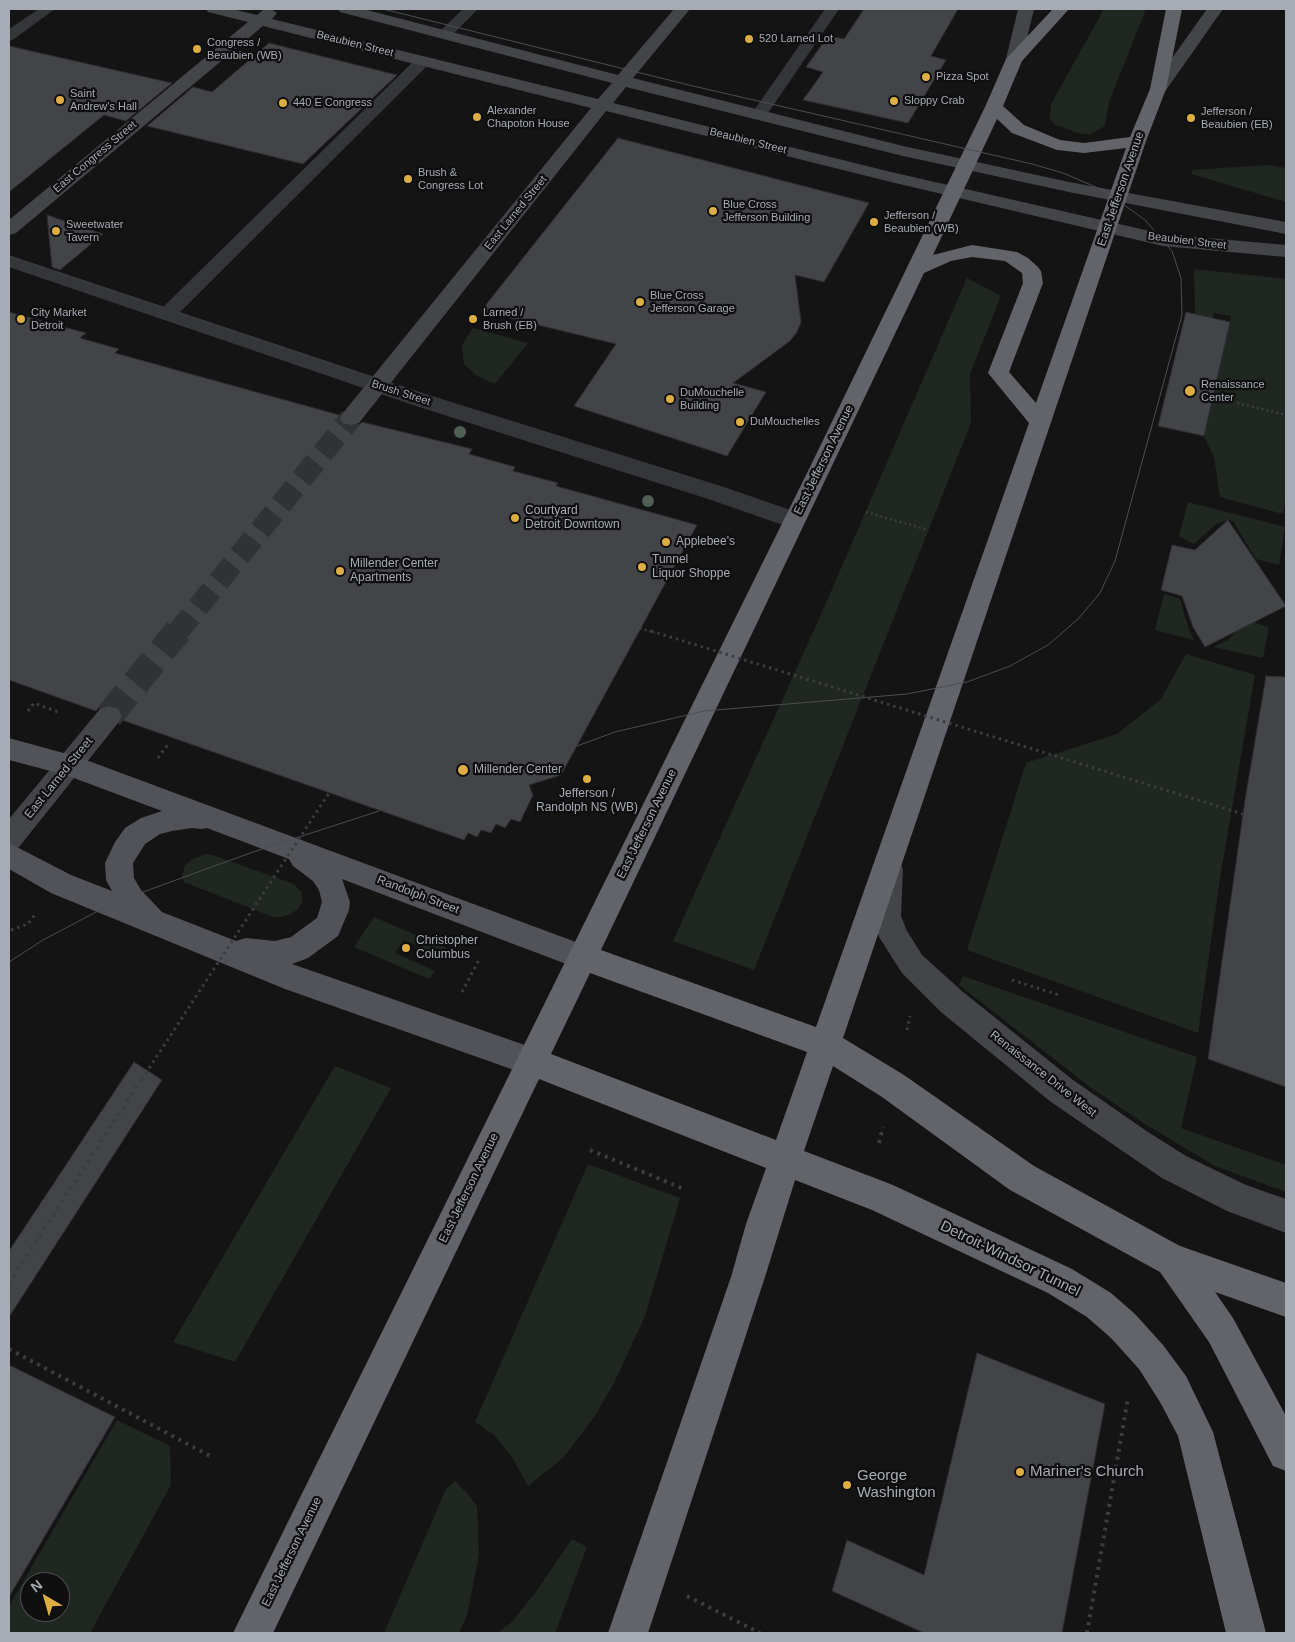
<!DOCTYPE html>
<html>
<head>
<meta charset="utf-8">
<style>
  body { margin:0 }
  #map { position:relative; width:1295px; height:1642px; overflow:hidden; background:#141415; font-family:Arial,sans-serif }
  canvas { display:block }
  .frame { position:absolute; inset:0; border:10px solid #a7abb4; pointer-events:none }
  .north { position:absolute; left:20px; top:1572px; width:50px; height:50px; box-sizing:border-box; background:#0f0f10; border:1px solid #4c4d52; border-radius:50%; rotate:322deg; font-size:14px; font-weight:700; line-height:20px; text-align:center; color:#a7abb4 }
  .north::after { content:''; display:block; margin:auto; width:18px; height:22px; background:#ddae44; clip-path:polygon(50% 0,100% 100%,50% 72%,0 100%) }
</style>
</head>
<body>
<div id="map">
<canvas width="1295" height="1642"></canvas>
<div class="frame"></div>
<div class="north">N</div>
</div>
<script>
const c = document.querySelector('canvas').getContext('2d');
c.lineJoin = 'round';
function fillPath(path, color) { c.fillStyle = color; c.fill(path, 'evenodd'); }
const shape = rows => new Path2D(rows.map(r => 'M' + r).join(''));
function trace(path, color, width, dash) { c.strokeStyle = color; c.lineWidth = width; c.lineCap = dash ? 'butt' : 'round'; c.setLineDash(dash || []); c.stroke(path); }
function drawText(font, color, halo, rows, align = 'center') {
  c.font = font + ' Arial,sans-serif'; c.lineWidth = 4.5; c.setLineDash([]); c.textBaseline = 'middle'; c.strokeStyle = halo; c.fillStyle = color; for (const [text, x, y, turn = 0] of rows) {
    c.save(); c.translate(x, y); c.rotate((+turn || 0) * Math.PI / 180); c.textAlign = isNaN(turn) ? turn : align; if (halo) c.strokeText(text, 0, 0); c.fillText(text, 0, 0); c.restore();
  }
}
const green = shape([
  [1104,9,1146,9,1109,102,1105,126,1091,134,1080,134,1054,124,1050,119,1051,104],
  [1267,165,1286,168,1286,202,1191,174,1193,170],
  [1194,269,1286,279,1286,494,1283,514,1220,497,1214,457,1204,436,1231,316,1214,313,1213,318,1195,314],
  [967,278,1001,296,970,374,971,423,754,970,673,941,819,619],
  [473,328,528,343,495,384,477,376,464,364,462,345],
  [1188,502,1285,527,1279,565,1256,559,1233,521,1228,520,1216,524,1194,544,1179,536],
  [1164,594,1180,599,1188,627,1194,640,1155,630],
  [1246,620,1269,627,1263,658,1213,647,1228,640],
  [1186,654,1255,675,1221,872,1198,1033,967,950,1026,763,1117,734,1161,699],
  [205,854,212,855,294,884,302,893,302,901,299,908,291,914,282,917,273,917,184,882,182,875,185,866,191,860],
  [374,917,446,948,442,956,404,940,395,953,435,971,429,979,354,947],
  [963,976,1197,1057,1181,1128,1286,1165,1286,1192,1215,1166,1145,1124,1090,1087,959,985],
  [335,1066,391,1088,235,1362,173,1342],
  [588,1164,680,1198,645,1316,614,1383,595,1416,563,1458,528,1486,512,1457,494,1435,475,1422],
  [117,1420,170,1446,171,1485,90,1633,9,1633,9,1606],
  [30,1582,60,1582,60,1612,30,1612],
  [455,1481,467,1493,477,1506,479,1555,467,1615,459,1633,384,1633,446,1489],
  [572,1539,587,1547,555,1633,499,1633,501,1630,511,1623,535,1593]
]);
const building = shape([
  [864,9,958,9,931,56,946,60,908,123,803,100,823,72,806,67,828,36,844,39,864,9],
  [269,43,397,75,303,164,147,126,193,87,212,92,269,43],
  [9,46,172,83,126,121,104,115,9,192,9,46],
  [618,138,869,203,824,282,795,275,801,322,797,332,790,341,733,383,766,392,727,456,574,406,616,344,481,311,618,138],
  [47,215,103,234,60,270,52,267,47,215],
  [9,312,86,333,80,338,119,349,115,353,339,415,338,419,343,425,351,427,359,425,362,422,472,449,469,454,515,467,513,471,558,483,556,486,697,525,561,775,529,785,533,795,520,822,511,819,505,828,496,824,491,833,481,830,477,837,468,833,464,840,122,720,124,715,119,707,108,704,99,707,96,711,9,680,9,312],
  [1186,312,1230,322,1204,436,1158,426,1186,312],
  [1228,520,1286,606,1205,647,1193,627,1182,596,1161,590,1172,545,1195,550,1228,520],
  [1266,676,1286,677,1286,1087,1208,1059,1245,800,1266,676],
  [134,1062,162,1080,9,1317,9,1251,134,1062],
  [977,1353,1105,1404,1062,1633,924,1633,832,1591,847,1540,924,1575,977,1353],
  [9,1365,115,1417,9,1597,9,1365]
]);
const secondaryTunnelFar1 = shape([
  [177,633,351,418]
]);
const secondaryTunnel = shape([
  [109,716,178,631]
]);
const pathFar2 = shape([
  [1213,397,1286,415],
  [866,512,928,530]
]);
const pathFar1 = shape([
  [28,711,34,703,58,712],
  [158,758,169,743],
  [11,930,28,924,36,913],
  [1012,980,1059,995],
  [462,992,480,958],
  [907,1030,910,1016]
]);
const path = shape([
  [879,1143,883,1127],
  [590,1150,684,1189],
  [9,1349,212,1457],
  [687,1596,760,1633],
  [1087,1633,1128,1398]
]);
const lane = shape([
  [39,9,55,9,14,39,9,41,9,29,39,9],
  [463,9,478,9,450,37,440,37,437,34,440,31,463,9],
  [825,9,839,9,764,119,752,119,750,116,825,9],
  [423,56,429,58,431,61,429,64,174,318,167,320,160,318,157,314,160,310,417,58,423,56]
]);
const street = shape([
  [9,255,429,395,724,487,802,514,806,520,802,526,794,528,786,526,708,499,413,405,9,267,9,255]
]);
const secondary = shape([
  [206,9,232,9,257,15,263,10,271,9,277,13,272,19,598,99,612,83,340,12,338,9,363,9,618,75,674,9,690,9,633,78,903,146,1069,182,1286,222,1286,234,1069,192,903,156,626,87,613,103,891,172,1163,234,1286,245,1286,257,1163,246,891,182,606,111,359,423,351,425,343,423,340,418,343,413,591,108,263,26,16,233,9,235,9,220,248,22,208,12,206,9],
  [1018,9,1034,9,1022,59,1020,62,1014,64,1008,62,1006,59,1018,9],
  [1207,9,1223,9,1164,93,1152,93,1150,89,1207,9],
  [109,706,118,709,122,716,118,723,19,847,9,851,9,819,100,709,109,706],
  [889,857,899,860,903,869,901,916,907,931,922,955,963,992,1073,1080,1145,1130,1186,1156,1246,1185,1286,1199,1286,1233,1227,1211,1162,1178,1051,1102,941,1012,902,973,879,937,873,916,875,869,879,860,889,857]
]);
const primary = shape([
  [9,738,78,757,592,948,597,957,592,966,582,970,342,879,350,902,349,910,338,936,308,958,292,964,542,1051,547,1061,542,1071,531,1076,285,989,51,893,9,869,9,843,71,875,112,891,106,880,105,863,115,842,125,828,141,818,162,811,66,775,9,760,9,738],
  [192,828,202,829,207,828,289,859,293,866,313,881,319,890,322,902,317,918,291,937,275,941,246,938,236,941,162,912,141,890,134,878,133,863,145,844,160,834,172,831,192,828]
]);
const highway = shape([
  [1053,9,1069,9,1022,61,1003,106,1024,125,1060,140,1084,143,1130,137,1150,89,1166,9,1182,9,1166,89,1146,141,843,1038,904,1075,1034,1166,1180,1246,1286,1283,1286,1317,1215,1292,1233,1318,1286,1416,1286,1471,1273,1466,1209,1342,1160,1272,1010,1190,882,1097,833,1066,804,1151,893,1185,1072,1269,1111,1293,1135,1314,1163,1345,1186,1376,1213,1432,1266,1633,1226,1633,1178,1436,1160,1402,1139,1369,1111,1338,1087,1317,1048,1293,872,1210,795,1180,765,1277,648,1633,608,1633,731,1277,746,1224,766,1168,539,1079,273,1633,233,1633,809,469,985,107,1006,59,1053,9],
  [997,119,1012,133,1057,150,1084,153,1126,148,1036,403,1009,372,1043,283,1041,271,1038,267,1028,258,1017,252,972,245,933,255,997,119],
  [972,257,1005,261,1022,273,1023,283,988,373,1029,423,816,1027,601,950,924,273,951,261,972,257],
  [590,973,807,1052,776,1140,551,1054,590,973]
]);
const tram = shape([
  [383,9,693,86,1032,164,1063,173,1105,191,1145,220,1172,251,1181,278,1182,315,1115,561,1100,593,1078,619,1048,645,1010,666,967,682,907,694,704,711,615,732,577,746],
  [9,962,43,940,96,912,132,896,253,852,379,811]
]);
const pathBridgeFar2 = shape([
  [640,628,655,633]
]);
const pathBridgeFar1 = shape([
  [651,631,1243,814],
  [142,1079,329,793]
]);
const pathBridge = shape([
  [9,1283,143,1077]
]);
const trees = [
  [460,432],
  [648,501]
];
const markers = [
  [749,39,5,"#ddae44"],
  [197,49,5,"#ddae44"],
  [926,77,5,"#ddae44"],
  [60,100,5,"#ddae44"],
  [894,101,5,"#ddae44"],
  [283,103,5,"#ddae44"],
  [477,117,5,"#ddae44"],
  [1191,118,5,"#ddae44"],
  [408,179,5,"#ddae44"],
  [713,211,5,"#ddae44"],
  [874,222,5,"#ddae44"],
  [56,231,5,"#ddae44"],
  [640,302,5,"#ddae44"],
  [21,319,5,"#ddae44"],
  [473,319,5,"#ddae44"],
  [1190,391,6,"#ddae44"],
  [670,399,5,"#ddae44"],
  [740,422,5,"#ddae44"],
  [515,518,5,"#ddae44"],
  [666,542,5,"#ddae44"],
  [642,567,5,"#ddae44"],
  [340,571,5,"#ddae44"],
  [463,770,6,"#ddae44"],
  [587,779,5,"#ddae44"],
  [406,948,5,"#ddae44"],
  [1020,1472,5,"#ddae44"],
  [847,1485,5,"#ddae44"]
];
const farPoinames = [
  ["520 Larned Lot",759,39],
  ["Congress /",207,43],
  ["Beaubien (WB)",207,56],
  ["Pizza Spot",936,77],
  ["Saint",70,94],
  ["Andrew's Hall",70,107],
  ["Sloppy Crab",904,101],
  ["440 E Congress",293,103],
  ["Alexander",487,111],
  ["Chapoton House",487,124],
  ["Jefferson /",1201,112],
  ["Beaubien (EB)",1201,125],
  ["Brush &",418,173],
  ["Congress Lot",418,186],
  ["Blue Cross",723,205],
  ["Jefferson Building",723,218],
  ["Jefferson /",884,216],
  ["Beaubien (WB)",884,229],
  ["Sweetwater",66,225],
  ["Tavern",66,238],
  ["Blue Cross",650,296],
  ["Jefferson Garage",650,309],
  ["City Market",31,313],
  ["Detroit",31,326],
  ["Larned /",483,313],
  ["Brush (EB)",483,326],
  ["Renaissance",1201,385],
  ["Center",1201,398],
  ["DuMouchelle",680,393],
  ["Building",680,406],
  ["DuMouchelles",750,422]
];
const farStreetnames = [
  ["Beaubien Street",355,44,14],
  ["Beaubien Street",748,141,14],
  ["East Congress Street",95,157,-40],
  ["East Larned Street",516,213,-51],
  ["Beaubien Street",1187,241,7],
  ["Brush Street",401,393,18]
];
const streetNames = [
  ["East Jefferson Avenue",1121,189,-71],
  ["East Jefferson Avenue",824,460,-64],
  ["East Larned Street",59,778,-51],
  ["East Jefferson Avenue",647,824,-64],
  ["Randolph Street",418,895,21],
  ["Renaissance Drive West",1043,1074,38],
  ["East Jefferson Avenue",469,1188,-64],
  ["East Jefferson Avenue",292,1552,-64]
];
const poiNames = [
  ["Courtyard",525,511],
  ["Detroit Downtown",525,525],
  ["Applebee's",676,542],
  ["Tunnel",652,560],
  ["Liquor Shoppe",652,574],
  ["Millender Center",350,564],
  ["Apartments",350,578],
  ["Millender Center",474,770],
  ["Jefferson /",587,794,"center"],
  ["Randolph NS (WB)",587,808,"center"],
  ["Christopher",416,941],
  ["Columbus",416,955]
];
const nearStreetnames = [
  ["Detroit-Windsor Tunnel",1010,1259,26]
];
const nearPoinames = [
  ["Mariner's Church",1030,1472],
  ["George",857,1476],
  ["Washington",857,1493]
];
fillPath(green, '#202721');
fillPath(building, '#434448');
trace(building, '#2e2e31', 1);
trace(secondaryTunnelFar1, '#313235', 22, [22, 11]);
trace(secondaryTunnel, '#313235', 28, [28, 14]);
trace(pathFar2, '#3b3d41', 2.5, [2, 3]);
trace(pathFar1, '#3b3d41', 3, [2.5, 4]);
trace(path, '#3b3d41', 4, [3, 5]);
fillPath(lane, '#35363a');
fillPath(street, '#35363a');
fillPath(secondary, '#434549');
fillPath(primary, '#525358');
fillPath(highway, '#62646a');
trace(tram, '#4c4e53', 1);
trace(pathBridgeFar2, '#3b3d41', 2.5, [2, 3]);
trace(pathBridgeFar1, '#3b3d41', 3, [2.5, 4]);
trace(pathBridge, '#3b3d41', 4, [3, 5]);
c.fillStyle = '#4f5f51';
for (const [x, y] of trees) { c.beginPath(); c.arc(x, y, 6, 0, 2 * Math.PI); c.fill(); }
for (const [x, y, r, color] of markers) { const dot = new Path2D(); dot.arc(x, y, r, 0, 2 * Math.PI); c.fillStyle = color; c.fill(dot); trace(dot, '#0f0f10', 2); }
drawText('11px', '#a7abb4', '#0f0f10', farPoinames, 'left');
drawText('11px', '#a7abb4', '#0f0f10', farStreetnames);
drawText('12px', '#a7abb4', '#0f0f10', streetNames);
drawText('12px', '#a7abb4', '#0f0f10', poiNames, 'left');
drawText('15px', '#a7abb4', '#0f0f10', nearStreetnames);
drawText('15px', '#a7abb4', '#0f0f10', nearPoinames, 'left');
</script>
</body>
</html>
